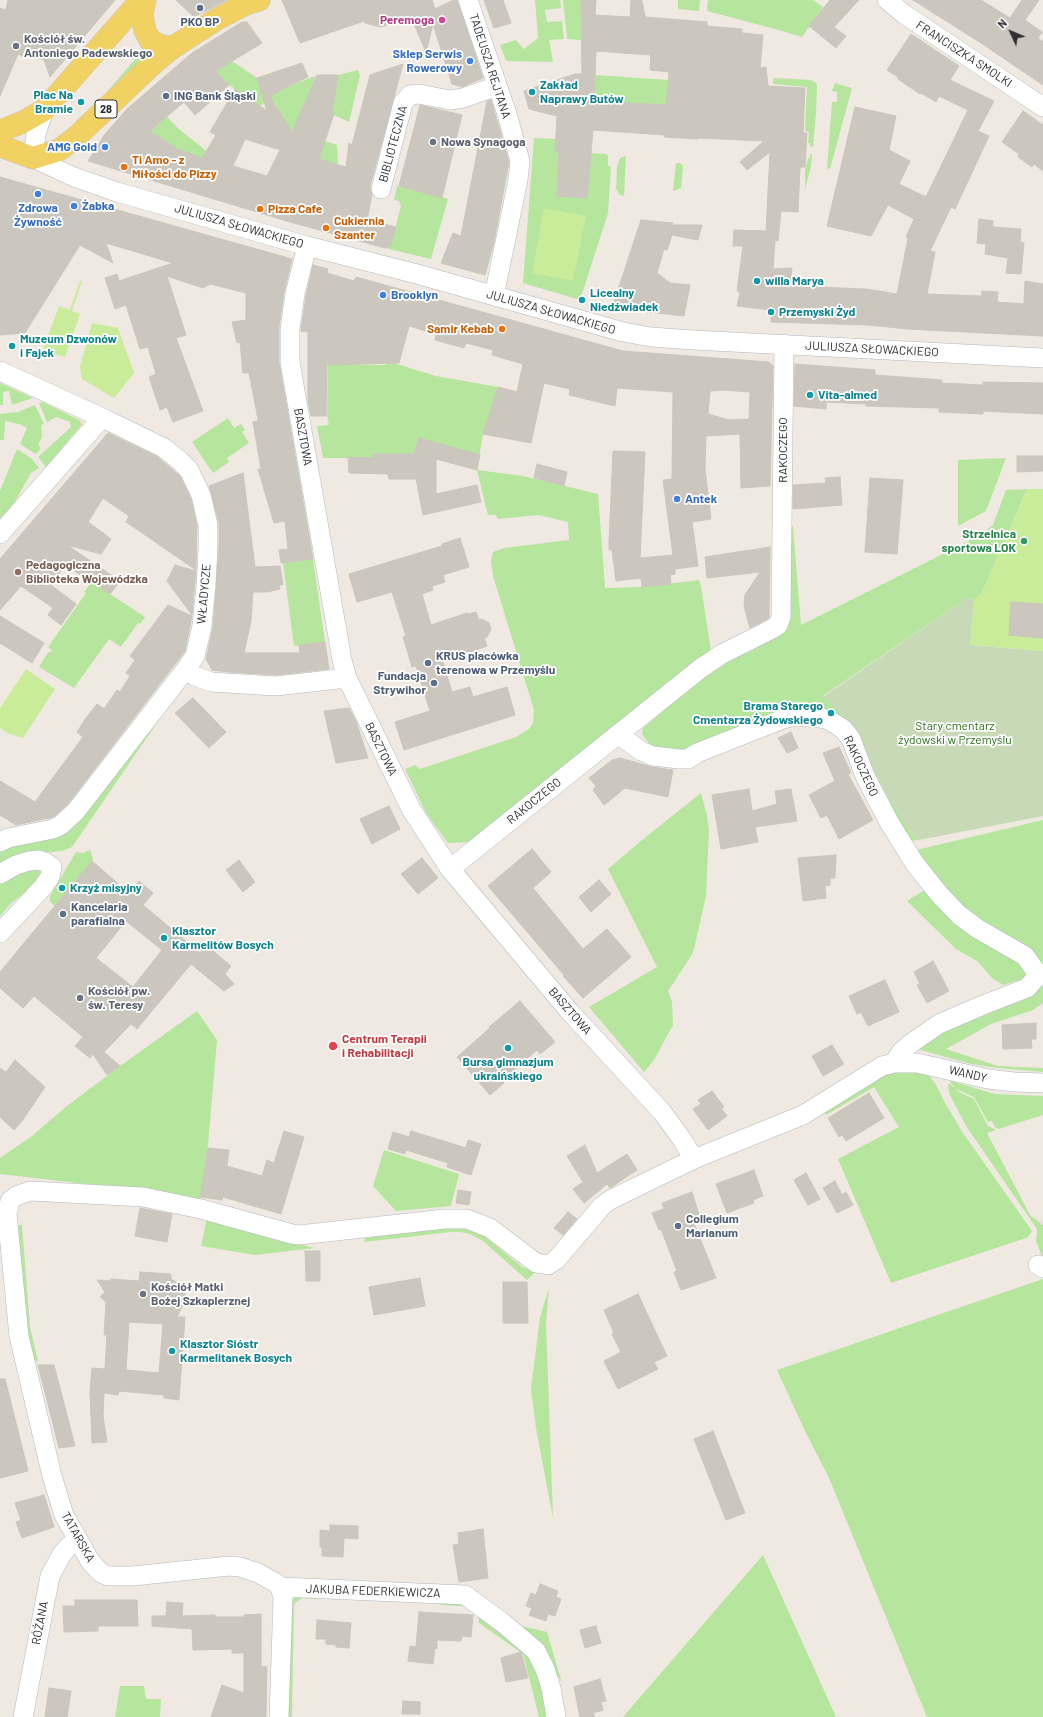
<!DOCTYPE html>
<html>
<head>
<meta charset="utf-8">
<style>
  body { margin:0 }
  #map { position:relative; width:1043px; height:1717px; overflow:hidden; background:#efe9e1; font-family:Barlow,sans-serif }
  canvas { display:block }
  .north { position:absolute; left:991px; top:12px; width:40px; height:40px; -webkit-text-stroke:3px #fff; paint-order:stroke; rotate:314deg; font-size:11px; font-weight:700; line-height:16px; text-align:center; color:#2e2e2e }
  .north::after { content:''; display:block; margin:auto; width:14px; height:18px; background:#2e2e2e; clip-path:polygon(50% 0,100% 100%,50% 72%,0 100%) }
</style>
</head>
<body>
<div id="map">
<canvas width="1043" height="1717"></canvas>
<div class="north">N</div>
</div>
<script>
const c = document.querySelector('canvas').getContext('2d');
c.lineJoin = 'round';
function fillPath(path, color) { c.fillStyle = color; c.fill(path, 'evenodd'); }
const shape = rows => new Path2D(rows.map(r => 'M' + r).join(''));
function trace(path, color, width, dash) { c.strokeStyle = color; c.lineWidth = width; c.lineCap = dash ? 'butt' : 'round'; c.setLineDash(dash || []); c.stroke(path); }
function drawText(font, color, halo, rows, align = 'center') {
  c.font = font + ' Barlow,sans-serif'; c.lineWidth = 3.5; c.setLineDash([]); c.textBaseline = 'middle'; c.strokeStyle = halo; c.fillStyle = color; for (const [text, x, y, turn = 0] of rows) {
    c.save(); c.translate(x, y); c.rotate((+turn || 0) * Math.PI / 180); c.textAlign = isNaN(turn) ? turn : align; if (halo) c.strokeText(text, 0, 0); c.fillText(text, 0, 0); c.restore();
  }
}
const green = shape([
  [535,0,560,0,561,8,545,10,547,22,562,21,564,39,549,40,553,62,506,61,500,45,516,40,524,49,538,38],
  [563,0,581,0,581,40,567,39],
  [678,0,700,0,699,11,678,9],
  [708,0,813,0,823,7,802,37,775,29,707,11],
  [139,40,152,52,101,99,142,51],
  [232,61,257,78,282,89,315,76,312,88,293,130,264,120,278,108,271,98,260,106,228,84,216,71],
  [358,70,360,75,349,122,319,108,335,93,338,75],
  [595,75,668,80,666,105,594,101],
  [776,78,811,80,816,83,817,87,816,112,813,147,810,146,810,143,808,143,809,132,805,131,807,87,773,84,773,79],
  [835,83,852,88,830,169,827,168,832,102,837,102,837,92,832,91],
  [167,117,179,129,206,151,221,166,177,149,150,131],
  [534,138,555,139,555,151,559,152,557,196,587,198,591,153,606,154,608,156,608,166,611,167,608,213,580,300,523,283],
  [325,141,337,145,338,165,319,159],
  [810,154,812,155,811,166,805,190,805,170,808,158,810,158],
  [626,156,624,196,620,195,616,189,617,167,620,158],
  [676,163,680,163,683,166,681,188,673,191],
  [397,186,448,199,431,259,385,248,391,245,401,206,399,201,394,200],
  [387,361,436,376,498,387,483,434,477,470,523,476,598,494,605,588,642,587,699,580,701,586,711,651,469,842,448,843,426,813,405,769,415,765,420,769,516,737,529,729,533,723,534,710,493,576,491,561,493,552,504,548,569,540,568,522,538,515,498,519,496,515,488,515,477,470,448,462,411,454,373,454,373,458,323,458,317,426,329,425,327,416,328,364,386,365],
  [0,383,33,398,12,405,9,391,3,392,3,405,0,405],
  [43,402,79,420,82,424,46,467,38,457,71,427,70,422,56,417,47,422,39,403],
  [35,405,44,424,41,425,42,437,38,445,41,448,36,454,20,444,27,428,19,424,5,421,4,440,0,440,0,414,18,412],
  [228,418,234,428,241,424,245,430,242,432,249,443,227,458,229,462,213,473,192,442],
  [17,449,31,458,39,468,31,473,10,510,0,520,0,491],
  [1006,458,986,511,958,526,958,460],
  [1027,489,982,593,974,600,967,598,823,696,853,725,884,790,911,832,919,840,910,841,836,716,677,753,654,750,642,734,643,728,690,688,722,664,751,651,783,633,788,628,791,616,790,527,793,526,801,625,979,536,993,525,1006,490],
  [313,559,325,642,294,646,283,563],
  [92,582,145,617,140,624,138,623,121,647,109,639,74,688,39,667,48,652,50,653,52,650,48,647,86,593,84,592],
  [176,695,72,847,62,851,31,854,0,865,0,852,4,849,13,845,51,836],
  [701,793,707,816,709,829,706,896,693,953,668,991,672,1002,673,1025,654,1060,644,1072,589,1007,657,967,608,869,647,836],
  [1043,820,1043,975,979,925,912,851],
  [90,850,93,859,92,861,55,906,50,902,50,896,76,852,83,853],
  [34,868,43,873,39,882,11,903,0,916,0,883,6,877],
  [928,888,1023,961,1029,979,1016,981,1003,985,992,978,977,961,956,949,907,901],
  [1043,986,1043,1003,1033,1010,991,1024,946,1049,998,1066,1043,1068,1043,1072,997,1068,971,1064,917,1049,925,1040,1016,1002,1022,996],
  [197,1011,217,1040,208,1144,200,1202,147,1191,0,1174,0,1158,32,1136,67,1106,120,1066],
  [922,1071,929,1076,935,1083,944,1101,963,1133,1032,1231,1028,1237,1023,1239,891,1283,838,1159,899,1127,874,1087,826,1115,824,1112,884,1075,895,1072],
  [951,1081,995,1094,1043,1096,1043,1115,999,1129,995,1127,992,1121,988,1122,974,1097,956,1089,950,1082],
  [949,1083,959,1092,974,1099,988,1126,996,1130,987,1133,1030,1215,1043,1225,1043,1259,1036,1241,1037,1229,966,1126,950,1095,948,1088],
  [384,1150,459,1174,451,1206,396,1211,373,1186],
  [207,1218,251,1233,315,1248,255,1255,201,1246],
  [16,1225,22,1225,30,1327,38,1361,32,1362,25,1327],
  [453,1227,464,1228,484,1236,522,1267,535,1272,527,1280,483,1241,470,1234,460,1232,451,1232,364,1242,365,1238],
  [1043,1279,1043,1717,927,1717,829,1478,805,1431,777,1370],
  [549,1288,546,1323,553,1518,536,1428,531,1389,540,1317],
  [763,1555,836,1717,623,1717,648,1688],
  [316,1595,316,1599,303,1598,296,1602,294,1605,292,1717,288,1717,290,1604,294,1598,299,1596],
  [452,1598,468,1601,478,1607,533,1656,538,1667,551,1717,539,1717,523,1654,479,1623,478,1607,440,1605,442,1600],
  [513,1624,547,1632,562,1683,541,1647],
  [120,1686,144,1686,146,1699,161,1699,160,1717,115,1717]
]);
const cemetery = shape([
  [967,598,974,600,970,645,1043,651,1043,816,919,840,911,832,884,790,853,725,823,697]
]);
const pitch = shape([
  [544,208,586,216,573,281,532,273],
  [80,281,82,281,72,311,80,314,65,357,43,350,59,306,70,310],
  [92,323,118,328,134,373,114,398,82,379,80,367],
  [1027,489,1043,489,1043,651,970,645,974,600,982,593],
  [26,669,55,689,23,738,7,733,0,728,0,708]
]);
const building = shape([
  [8,0,115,0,50,77,44,60,25,53,24,57,18,54,0,96,0,8,6,10,8,0],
  [176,0,227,0,194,17,176,0],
  [282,0,432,0,435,9,453,0,457,0,483,78,462,87,452,84,433,24,426,52,411,17,381,27,365,23,364,21,300,43,282,0],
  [484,0,503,0,511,23,494,28,484,0],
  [581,0,596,0,595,15,630,17,631,0,642,0,645,17,707,22,707,26,742,29,742,33,763,35,760,68,766,67,768,86,805,88,803,133,807,133,805,167,800,167,798,212,781,211,778,241,775,240,773,269,792,268,790,286,866,289,897,294,908,238,906,237,914,219,888,205,871,236,827,226,855,107,896,116,889,150,910,161,899,184,926,197,968,110,939,96,936,102,921,93,920,94,898,79,898,77,887,70,911,34,959,66,950,80,994,101,978,131,989,136,955,209,951,207,930,251,935,252,927,294,982,296,982,291,998,292,997,302,1024,304,1025,281,1043,284,1043,336,907,329,869,325,771,322,771,310,737,306,740,292,737,291,743,246,733,246,734,230,766,231,770,152,747,170,740,162,764,141,698,138,698,139,664,137,665,135,593,130,587,198,557,196,559,152,555,151,557,116,529,109,524,91,575,74,582,74,581,0],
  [596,51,651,55,650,70,669,72,666,105,594,101,596,51],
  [830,0,859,0,834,27,846,36,836,48,809,26,830,0],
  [913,0,981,0,1010,18,1022,0,1039,0,1025,20,1042,32,1038,38,1043,42,1043,85,981,43,913,0],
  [242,22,247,22,262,43,216,71,229,85,195,115,184,102,150,131,177,149,202,158,216,135,210,132,235,89,267,111,257,78,302,63,308,77,282,89,270,97,292,132,317,75,338,75,332,113,334,114,319,159,346,167,349,143,352,145,370,75,403,64,370,186,372,195,367,220,396,227,391,245,385,248,290,222,88,161,105,134,127,109,192,53,242,22],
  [245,139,280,150,267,176,233,166,245,139],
  [491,100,509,162,494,242,485,275,441,263,453,233,461,236,487,101,491,100],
  [420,105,462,115,442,198,399,186,420,105],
  [1023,111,1043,125,1043,171,1034,164,1032,167,1018,157,1019,154,1002,142,1023,111],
  [0,177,292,259,284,292,279,327,279,362,313,559,281,563,279,550,288,549,285,521,274,523,258,469,261,469,253,422,258,421,258,419,249,373,243,373,240,342,237,343,232,322,246,320,246,293,210,284,203,288,167,276,186,335,176,338,203,411,173,422,167,407,160,410,149,377,156,374,148,347,140,349,126,305,115,309,105,278,117,274,119,281,173,263,106,243,113,263,80,245,25,333,0,335,0,177],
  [979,219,993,221,993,227,1021,229,1020,242,1024,243,1021,274,1006,273,1008,258,985,254,986,244,977,243,979,219],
  [641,220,673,223,672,225,702,225,698,240,672,235,667,250,664,249,657,273,670,283,690,285,684,316,612,308,641,220],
  [313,265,328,269,327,273,354,281,356,277,623,351,769,362,773,366,770,486,741,488,740,434,706,436,705,469,711,519,692,522,698,566,675,569,675,574,670,575,671,584,642,587,641,578,616,581,612,550,609,550,609,542,613,451,645,452,640,558,673,555,663,480,672,479,673,392,617,388,615,406,569,395,570,389,544,383,531,443,483,434,498,387,517,392,523,364,492,355,493,350,466,343,464,348,435,340,436,334,409,326,399,363,327,365,326,416,311,416,308,401,308,332,301,331,301,330,306,296,313,265],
  [722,390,750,392,749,419,729,420,708,414,710,391,722,390],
  [795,364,875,370,875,375,942,380,941,383,983,385,983,382,1043,383,1043,414,983,411,983,414,939,412,939,408,866,406,866,404,826,402,826,409,794,406,795,364],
  [108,433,158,457,180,476,191,499,197,526,196,570,126,522,129,516,103,498,88,522,111,539,101,554,67,545,117,579,117,585,110,594,65,565,51,585,76,604,61,625,48,615,53,608,21,586,0,610,0,559,108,433],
  [419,438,480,455,477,470,436,459,436,494,477,485,481,502,423,515,416,479,389,479,388,474,349,473,348,457,373,458,373,454,414,454,419,438],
  [1017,456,1043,456,1043,471,1017,472,1017,456],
  [537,464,567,472,564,486,534,478,537,464],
  [243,473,255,567,280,566,283,585,279,585,280,589,267,592,253,592,251,621,244,653,300,653,299,645,325,642,329,669,276,675,228,672,212,670,206,659,213,627,219,548,219,523,209,486,243,473],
  [840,477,842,505,793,509,793,485,826,483,825,478,840,477],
  [870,478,903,480,897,554,865,552,870,478],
  [460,538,469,567,443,575,445,582,432,586,433,590,422,594,431,625,467,613,468,614,476,612,479,620,482,619,489,623,491,629,487,637,484,638,487,646,443,662,452,692,470,687,473,697,507,687,515,715,404,750,395,722,430,711,416,666,412,667,403,637,406,636,392,592,357,602,349,574,442,546,442,544,460,538],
  [770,547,769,618,750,628,744,606,745,595,760,572,707,578,705,557,770,547],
  [175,565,196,571,192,615,167,581,175,565],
  [1011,602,1043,604,1043,638,1009,635,1011,602],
  [168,605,192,616,185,651,68,804,55,816,49,818,16,825,0,815,0,781,35,802,83,737,77,732,86,718,97,704,104,709,117,690,120,692,130,676,126,673,135,660,130,656,168,605],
  [0,616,44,643,32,663,0,643,0,616],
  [193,698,226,732,209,748,175,713,193,698],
  [349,708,356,721,368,758,336,763,324,711,349,708],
  [791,732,798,748,787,753,778,738,791,732],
  [839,747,851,773,848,774,873,820,839,839,827,815,821,818,809,795,835,781,823,753,839,747],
  [620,758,652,767,673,770,668,797,625,788,604,805,593,790,596,786,589,778,612,760,620,758],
  [749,789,752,811,777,804,775,791,791,789,797,821,755,827,758,842,721,849,712,795,749,789],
  [389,806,400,829,372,844,360,819,389,806],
  [532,849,551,872,533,888,583,949,607,929,631,957,583,998,563,976,564,975,488,886,532,849],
  [836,855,835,878,830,878,830,885,825,886,826,898,803,901,798,858,836,855],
  [422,858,438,878,418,894,401,874,422,858],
  [239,860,255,882,243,892,226,870,239,860],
  [92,861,130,894,139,881,153,893,143,905,200,953,206,945,231,966,225,974,234,984,224,991,191,964,137,1029,131,1024,104,1052,120,1066,107,1075,93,1054,90,1058,75,1046,83,1037,34,996,23,1008,0,988,0,972,92,861],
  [126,921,162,950,133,987,96,958,126,921],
  [599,880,611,894,591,912,579,897,599,880],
  [933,961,949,991,927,1003,917,985,920,984,914,972,933,961],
  [885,980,899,1012,868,1026,861,1012,857,1014,849,996,885,980],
  [520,1001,555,1042,540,1054,537,1050,502,1080,504,1083,490,1095,457,1057,490,1028,489,1027,520,1001],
  [1036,1023,1036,1039,1031,1039,1032,1048,1003,1049,1002,1025,1036,1023],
  [832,1045,844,1064,823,1076,812,1056,832,1045],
  [15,1060,45,1087,22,1121,14,1130,0,1117,0,1068,6,1072,15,1060],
  [712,1091,724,1107,721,1108,727,1116,708,1130,693,1109,701,1104,698,1100,712,1091],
  [869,1093,884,1118,846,1141,842,1135,839,1137,828,1118,869,1093],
  [284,1131,304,1137,281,1214,223,1197,222,1200,200,1197,208,1148,229,1150,227,1166,262,1176,267,1160,274,1163,284,1131],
  [411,1131,466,1148,468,1140,481,1144,471,1175,447,1167,448,1163,406,1150,405,1154,388,1149,393,1132,409,1137,411,1131],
  [585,1145,597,1173,627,1154,637,1170,610,1188,607,1184,584,1203,573,1189,583,1182,567,1156,585,1145],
  [754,1170,763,1196,753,1200,754,1203,727,1213,716,1184,754,1170],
  [806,1173,820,1199,808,1205,794,1180,806,1173],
  [835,1181,842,1195,846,1192,853,1205,837,1213,823,1188,835,1181],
  [458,1190,471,1192,469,1205,456,1203,458,1190],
  [692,1192,700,1218,693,1221,716,1278,681,1290,674,1272,677,1271,661,1229,659,1230,652,1213,664,1209,662,1203,692,1192],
  [140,1208,172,1214,167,1242,135,1236,140,1208],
  [568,1212,577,1219,563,1235,554,1228,568,1212],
  [305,1251,320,1251,320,1281,306,1281,305,1251],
  [140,1272,171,1274,171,1279,183,1286,186,1298,177,1317,185,1317,179,1400,164,1398,164,1395,119,1391,118,1395,104,1393,103,1416,107,1442,92,1443,90,1392,92,1368,105,1369,107,1335,104,1335,106,1302,100,1297,105,1292,97,1280,110,1281,111,1279,139,1281,140,1272],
  [129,1322,163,1324,159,1373,126,1370,129,1322],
  [420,1278,425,1306,374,1315,369,1287,420,1278],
  [503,1282,527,1282,528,1323,503,1323,503,1282],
  [638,1294,667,1356,654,1362,658,1369,618,1389,604,1361,621,1352,612,1334,614,1333,604,1310,638,1294],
  [38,1365,54,1365,75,1446,59,1448,38,1365],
  [0,1379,5,1379,28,1471,0,1478,0,1379],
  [713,1431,745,1513,726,1520,694,1439,713,1431],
  [44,1495,54,1527,22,1538,16,1522,21,1520,15,1503,44,1495],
  [330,1525,358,1526,358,1539,344,1538,343,1557,322,1556,322,1547,320,1547,320,1530,330,1531,330,1525],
  [483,1529,488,1578,459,1582,453,1545,459,1544,458,1533,483,1529],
  [540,1584,558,1591,556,1597,561,1599,555,1616,548,1614,546,1621,529,1615,532,1608,526,1606,531,1593,536,1595,540,1584],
  [75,1600,137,1600,138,1626,98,1626,98,1631,64,1632,63,1606,75,1606,75,1600],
  [167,1602,183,1603,182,1616,215,1615,215,1617,244,1617,244,1615,261,1614,261,1666,267,1667,266,1717,211,1717,222,1685,244,1693,244,1653,232,1653,232,1649,193,1650,192,1629,152,1626,152,1616,166,1616,167,1602],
  [419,1612,473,1615,471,1637,462,1636,461,1641,437,1640,437,1649,435,1648,433,1664,408,1661,410,1646,416,1647,419,1612],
  [317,1620,351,1623,349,1648,336,1647,336,1645,326,1644,326,1639,316,1639,317,1620],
  [596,1626,601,1643,585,1648,580,1630,596,1626],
  [521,1652,528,1678,506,1682,501,1658,521,1652],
  [600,1679,606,1701,601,1702,603,1710,593,1713,595,1717,580,1717,574,1687,600,1679],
  [49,1688,71,1691,67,1717,45,1717,49,1688],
  [403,1701,420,1702,420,1714,402,1714,403,1701]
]);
const minor = shape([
  [468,0,507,114,520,161,518,180,494,296],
  [887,0,904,14,1043,107],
  [44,110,36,134,33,158,74,177,117,192,307,246,417,274,623,332,651,337,693,340,1043,358],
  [381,189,403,103,410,95,419,94,450,100,463,98,497,86],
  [307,246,295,294,290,329,290,362,342,660,347,678,411,809,450,869,570,1012,662,1112,681,1138,694,1159],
  [0,371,107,420,164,448,179,460,189,470,201,495,208,525,208,548,206,586,202,626,195,656,186,669,76,811,61,825,53,829,8,838,0,842],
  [0,534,102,418],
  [186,669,195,676,211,682,276,686,347,678],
  [618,734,641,751,653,756,679,759,688,759,697,753,783,719,795,716,821,718,829,720,843,729,851,739,865,776,889,822,915,864,939,894,959,915,978,929,1025,956,1037,973,1035,979,1027,988,983,1005,939,1024,910,1044,901,1052,894,1063],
  [450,869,701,668,722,654,772,629,778,625,781,617,784,344],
  [0,874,16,865,29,861,39,860,45,862,52,867,50,877,43,887,0,933],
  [1038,1265,1043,1268],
  [280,1587,465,1595,503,1623,536,1651,545,1669,551,1688,556,1717],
  [23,1717,50,1576,62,1554,69,1546,77,1540],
  [279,1717,283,1598,280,1587,276,1583,258,1573,240,1567,229,1566,133,1576,108,1576,101,1573,90,1561,64,1515,52,1476,19,1336,7,1214,10,1201,16,1196,30,1191,143,1197,201,1209,292,1234,299,1235,445,1219,467,1219,490,1228,536,1263,548,1265,556,1260,602,1206,610,1200,694,1159,803,1115,882,1066,894,1063,917,1063,988,1079,1014,1082,1043,1083]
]);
const major = shape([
  [145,0,142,14,145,31,150,40,159,45,172,48],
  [0,131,23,122,44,110,141,0],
  [0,146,33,158,59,150,75,138,155,62,172,48,217,19,246,4,259,0]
]);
const markers = [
  [200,8,4,"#5c6f8a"],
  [442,20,4,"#d1479c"],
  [16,46,4,"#6b7280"],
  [470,61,4,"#3f7fe0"],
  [532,92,4,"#0f9aa8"],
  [166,96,4,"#5c6f8a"],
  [81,102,4,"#0f9aa8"],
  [433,142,4,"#6b7280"],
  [105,147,4,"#3f7fe0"],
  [124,167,4,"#e8710a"],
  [38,194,4,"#3f7fe0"],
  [74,206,4,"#3f7fe0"],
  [260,209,4,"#e8710a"],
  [326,228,4,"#e8710a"],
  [757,281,4,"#0f9aa8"],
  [383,295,4,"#3f7fe0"],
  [582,300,4,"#0f9aa8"],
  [771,312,4,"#0f9aa8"],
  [502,329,4,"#e8710a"],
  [12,346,4,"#0f9aa8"],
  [810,395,4,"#0f9aa8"],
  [677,499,4,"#3f7fe0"],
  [1024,541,4,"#2e9e5b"],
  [18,572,4,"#8d6e63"],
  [428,663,4,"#5c6f8a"],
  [434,683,4,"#5c6f8a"],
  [831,713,4,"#0f9aa8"],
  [62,888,4,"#0f9aa8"],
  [63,914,4,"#5c6f8a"],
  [164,938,4,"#0f9aa8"],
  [80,998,4,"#6b7280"],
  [333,1046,5,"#e0444e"],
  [508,1048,4,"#0f9aa8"],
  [678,1226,4,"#5c6f8a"],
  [143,1294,4,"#6b7280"],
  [172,1351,4,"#0f9aa8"]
];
const shields = [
  [106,109,22]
];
const shieldNames = [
  ["28",106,109]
];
const hotelNames = [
  ["Peremoga",434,20]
];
const serviceNames = [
  ["PKO BP",200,22,"center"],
  ["ING Bank Śląski",174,96],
  ["KRUS placówka",436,656],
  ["terenowa w Przemyślu",436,670],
  ["Fundacja",426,676,"right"],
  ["Strywihor",426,690,"right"],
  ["Kancelaria",71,907],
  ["parafialna",71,921],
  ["Collegium",686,1219],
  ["Marianum",686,1233]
];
const worshipNames = [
  ["Kościół św.",24,39],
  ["Antoniego Padewskiego",24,53],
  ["Nowa Synagoga",441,142],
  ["Kościół pw.",88,991],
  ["św. Teresy",88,1005],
  ["Kościół Matki",151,1287],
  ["Bożej Szkaplerznej",151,1301]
];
const shopNames = [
  ["Sklep Serwis",462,54,"right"],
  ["Rowerowy",462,68,"right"],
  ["AMG Gold",97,147,"right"],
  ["Żabka",82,206],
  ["Zdrowa",38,208,"center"],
  ["Żywność",38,222,"center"],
  ["Brooklyn",391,295],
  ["Antek",685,499]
];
const streetNames = [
  ["FRANCISZKA SMOLKI",964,54,33],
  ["TADEUSZA REJTANA",490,66,72],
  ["BIBLIOTECZNA",393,144,-75],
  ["JULIUSZA SŁOWACKIEGO",239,226,16],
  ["JULIUSZA SŁOWACKIEGO",551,312,16],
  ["JULIUSZA SŁOWACKIEGO",872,349,3],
  ["BASZTOWA",303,437,80],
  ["RAKOCZEGO",783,450,-90],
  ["WŁADYCZE",204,594,-85],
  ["BASZTOWA",381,749,64],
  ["RAKOCZEGO",861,766,65],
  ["RAKOCZEGO",534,801,-39],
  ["BASZTOWA",570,1011,49],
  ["WANDY",968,1074,13],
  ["TATARSKA",78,1537,61],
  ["JAKUBA FEDERKIEWICZA",373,1591,2],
  ["RÓŻANA",40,1623,-79]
];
const cultureNames = [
  ["Zakład",540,85],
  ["Naprawy Butów",540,99],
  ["Plac Na",73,95,"right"],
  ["Bramie",73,109,"right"],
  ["willa Marya",765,281],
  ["Licealny",590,293],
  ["Niedźwiadek",590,307],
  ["Przemyski Żyd",779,312],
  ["Muzeum Dzwonów",20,339],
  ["i Fajek",20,353],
  ["Vita-almed",818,395],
  ["Brama Starego",823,706,"right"],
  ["Cmentarza Żydowskiego",823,720,"right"],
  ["Krzyż misyjny",70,888],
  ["Klasztor",172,931],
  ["Karmelitów Bosych",172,945],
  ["Bursa gimnazjum",508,1062,"center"],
  ["ukraińskiego",508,1076,"center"],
  ["Klasztor Sióstr",180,1344],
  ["Karmelitanek Bosych",180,1358]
];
const foodNames = [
  ["Ti Amo - z",132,160],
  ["Miłości do Pizzy",132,174],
  ["Pizza Cafe",268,209],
  ["Cukiernia",334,221],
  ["Szanter",334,235],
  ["Samir Kebab",494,329,"right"]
];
const leisureNames = [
  ["Strzelnica",1016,534],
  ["sportowa LOK",1016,548]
];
const educationNames = [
  ["Pedagogiczna",26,565],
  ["Biblioteka Wojewódzka",26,579]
];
const parkNames = [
  ["Stary cmentarz",955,726],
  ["żydowski w Przemyślu",955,740]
];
const healthNames = [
  ["Centrum Terapii",342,1039],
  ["i Rehabilitacji",342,1053]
];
fillPath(green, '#b6e59e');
fillPath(cemetery, '#c8d9b8');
fillPath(pitch, '#c9ec9a');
fillPath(building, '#cbc7bf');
trace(building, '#cbc5ba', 1);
trace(minor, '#b4b7c1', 20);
trace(major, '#c9c9c9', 23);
trace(minor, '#fff', 19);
trace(major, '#f2d163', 22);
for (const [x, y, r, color] of markers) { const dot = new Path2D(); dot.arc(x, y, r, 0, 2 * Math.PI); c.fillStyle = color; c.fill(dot); trace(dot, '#fff', 1.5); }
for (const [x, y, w] of shields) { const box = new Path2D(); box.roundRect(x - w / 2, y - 9, w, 18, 3); c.fillStyle = '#fff'; c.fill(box); trace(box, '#2e2e2e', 1); }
drawText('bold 11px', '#2e2e2e', null, shieldNames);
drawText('bold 12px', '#b23c85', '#fff', hotelNames, 'right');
drawText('bold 12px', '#4e5e75', '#fff', serviceNames, 'left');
drawText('bold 12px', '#5b616d', '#fff', worshipNames, 'left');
drawText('bold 12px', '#366cbe', '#fff', shopNames, 'left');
drawText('12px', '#2e2e2e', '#fff', streetNames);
drawText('bold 12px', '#0d838f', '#fff', cultureNames, 'left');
drawText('bold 12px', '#c56008', '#fff', foodNames, 'left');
drawText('bold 12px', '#27864d', '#fff', leisureNames, 'right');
drawText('bold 12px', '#785e54', '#fff', educationNames, 'left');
drawText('12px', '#2c6e1b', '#fff', parkNames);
drawText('bold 12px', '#be3a42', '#fff', healthNames, 'left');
</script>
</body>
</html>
